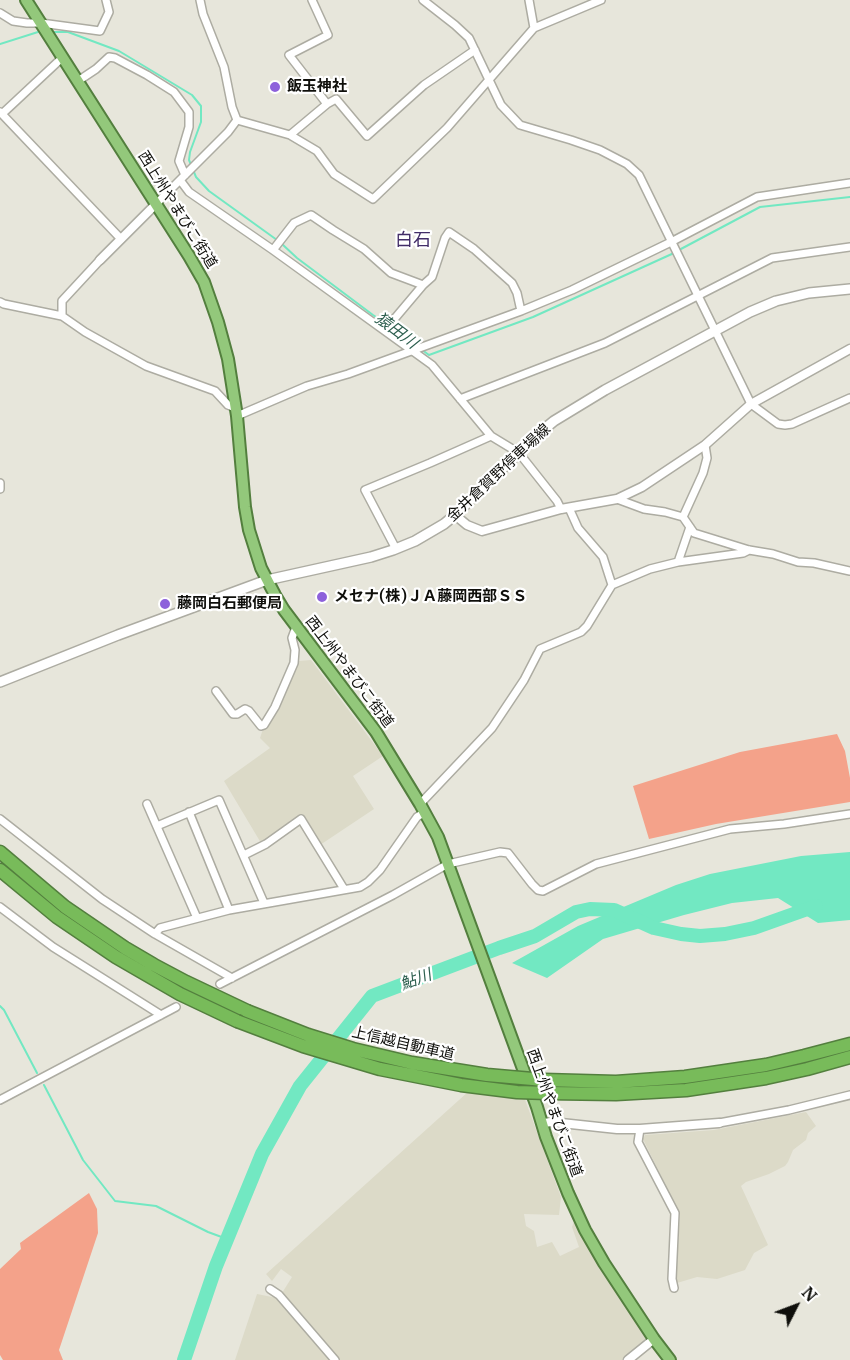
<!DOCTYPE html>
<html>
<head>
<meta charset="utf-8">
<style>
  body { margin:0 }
  #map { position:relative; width:850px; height:1360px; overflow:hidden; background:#e7e6db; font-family:Merriweather,serif }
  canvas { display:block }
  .north { position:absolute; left:766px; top:1276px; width:60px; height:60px; -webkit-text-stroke:4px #fff; paint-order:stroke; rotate:48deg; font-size:16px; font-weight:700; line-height:24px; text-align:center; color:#0f0f0b }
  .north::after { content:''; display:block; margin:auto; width:21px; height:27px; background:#0f0f0b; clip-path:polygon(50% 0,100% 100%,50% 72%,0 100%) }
</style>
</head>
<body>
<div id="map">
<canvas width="850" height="1360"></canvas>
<div class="north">N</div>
</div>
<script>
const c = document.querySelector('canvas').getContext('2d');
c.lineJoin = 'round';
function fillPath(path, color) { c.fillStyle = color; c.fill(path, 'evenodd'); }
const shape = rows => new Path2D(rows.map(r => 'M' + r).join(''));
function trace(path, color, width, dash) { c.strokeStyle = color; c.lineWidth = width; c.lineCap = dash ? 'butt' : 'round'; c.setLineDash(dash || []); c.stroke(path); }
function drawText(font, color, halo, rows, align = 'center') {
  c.font = font + ' Merriweather,"Noto Sans JP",serif'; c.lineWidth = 4.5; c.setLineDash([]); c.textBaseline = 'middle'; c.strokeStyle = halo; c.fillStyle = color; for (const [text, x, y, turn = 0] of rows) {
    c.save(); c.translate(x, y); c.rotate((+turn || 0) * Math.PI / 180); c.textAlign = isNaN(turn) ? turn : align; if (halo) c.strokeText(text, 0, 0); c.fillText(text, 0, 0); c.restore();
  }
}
const built = shape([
  [311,660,383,756,353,776,374,809,320,845,301,815,261,843,224,781,270,748,260,738,263,729,278,709,299,661],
  [469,1091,524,1097,561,1197,559,1215,524,1214,526,1226,534,1231,537,1247,552,1242,560,1256,579,1247,572,1227,574,1221,603,1274,646,1335,645,1341,622,1360,339,1360,282,1293,292,1277,281,1269,272,1281,266,1274],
  [806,1112,816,1126,808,1133,806,1140,793,1150,788,1162,785,1166,769,1174,746,1182,741,1186,768,1245,754,1253,745,1270,717,1279,697,1277,677,1283,676,1279,680,1215,643,1139,645,1135,714,1130],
  [257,1294,277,1298,331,1360,235,1360]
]);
const green = shape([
  [837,734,845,751,850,778,850,802,716,824,649,839,633,786,740,752],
  [89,1193,97,1209,98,1233,59,1350,63,1360,3,1360,0,1355,0,1269,21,1249,20,1243]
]);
const water = shape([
  [850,852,850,920,818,923,778,898,732,903,684,915,603,939,547,978,512,963,578,926,676,885,710,874,801,856]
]);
const stream = shape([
  [54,32,68,32,119,51,192,95,201,106,201,122,190,152,189,160,196,177,209,191,277,240],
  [0,44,38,32],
  [282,244,297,258,373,315,387,324],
  [679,250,760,207,850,197],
  [391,327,429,355,533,317,674,253],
  [0,1006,4,1010,37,1073],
  [44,1085,83,1160,115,1201,156,1206,208,1232,227,1239]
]);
const river = shape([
  [184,1360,216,1266,262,1154,300,1086,372,996,499,948,535,936,576,912,590,909,614,910,654,928,681,934,700,936,725,934,754,928,816,906]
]);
const minor = shape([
  [200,0,203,14,224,67,232,107,237,120],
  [423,0,455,25,469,38,501,105,520,125,571,140,600,150,627,164,639,175,751,404,778,424,785,425,792,424,850,398],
  [529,0,534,28],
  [0,13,13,21,27,23,41,23,100,31,109,12,106,0],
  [78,81,96,69,109,57,115,58,147,75,174,92,189,112,189,127,179,161,185,175],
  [327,104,336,99,367,136,424,85,475,50],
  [0,112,121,239],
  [2,114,63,57],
  [237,120,290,135,317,151,334,174,373,199,447,128,534,28,601,0],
  [290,135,327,104,289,55,328,35,312,0],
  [180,180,189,192,273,250,432,365,491,436,519,453,557,501,561,509],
  [156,204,228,132,237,120],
  [273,250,294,223,311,215,333,230,364,249,391,273,423,285],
  [0,302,4,304,62,316,85,332,146,366,215,391,228,405,235,408],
  [62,316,62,301,100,260],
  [385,330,423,285,432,277,445,238,449,232,474,249,512,283,517,293,521,311],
  [460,399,605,343,772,258,850,247],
  [237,416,307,386,348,374,521,311,572,290,671,242,757,197,850,183],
  [0,483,0,489],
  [617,499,644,509,665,512,683,517,694,533,749,550,773,554,798,562,814,563,850,571],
  [569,508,578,528,603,557,612,585],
  [683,517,703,473,707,458,705,445],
  [396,549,365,490,430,463,491,436],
  [678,562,690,527],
  [216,691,233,714,237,714,245,709,249,711,261,726,264,725,275,707,294,663,295,650,292,638,296,627],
  [147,804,197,918],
  [420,804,492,728,524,680,540,649,581,632,587,626,612,585,650,569,678,562,743,553,749,550],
  [189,812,229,910],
  [0,819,102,899,155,934,232,978],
  [157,826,219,800,264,903],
  [244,855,266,844,301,819,344,889],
  [0,907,53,947,161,1015],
  [155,934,160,928,229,910,360,887,368,882,380,870,417,817,425,812],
  [220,984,393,895,448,864,500,852,508,853,532,884,538,890,543,891,596,864,730,829,784,824,850,814],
  [0,1100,176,1007],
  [719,1123,789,1110,850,1095],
  [640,1129,638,1142,675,1213,672,1279,674,1288],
  [270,1289,279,1295,335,1360]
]);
const tertiary = shape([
  [100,260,156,204],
  [455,515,467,525,482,531,561,509,617,499,642,487,705,445,751,404,850,349],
  [543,1123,552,1122,617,1129,640,1129,719,1123],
  [628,1360,654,1339]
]);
const secondary = shape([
  [0,682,118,635,267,580,371,557,393,550,415,541,444,524,455,515,538,434,554,421,605,390,750,312,776,301,809,293,850,289]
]);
const trunk = shape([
  [26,0,189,256,204,282,218,322,228,359,237,416,245,507,249,530,261,568,275,595,284,610,376,732,420,804,438,837,537,1107,546,1137,568,1193,585,1230,604,1263,654,1339,670,1360]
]);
const motorway = shape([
  [0,852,65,907,125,948,154,965,186,982,247,1011],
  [0,870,57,917,116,957,180,994,237,1021],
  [544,1080,616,1082,685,1077,766,1065,804,1056,850,1044],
  [547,1093,616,1094,686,1090,766,1078,807,1069,850,1057]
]);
const motorwayBridge = shape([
  [247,1011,308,1035,353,1049,412,1063,487,1075,544,1080],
  [237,1021,303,1046,380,1069,461,1085,517,1092,547,1093]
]);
const markers = [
  [275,87,6,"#8d61db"],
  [322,597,6,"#8d61db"],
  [165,604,6,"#8d61db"]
];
const poiNames = [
  ["飯玉神社",287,87],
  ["メセナ(株)ＪＡ藤岡西部ＳＳ",334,597],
  ["藤岡白石郵便局",177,604]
];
const streetNames = [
  ["西上州やまびこ街道",177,210,58],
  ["金井倉賀野停車場線",499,473,-43],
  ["西上州やまびこ街道",349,672,53],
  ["上信越自動車道",403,1044,13],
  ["西上州やまびこ街道",554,1113,70]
];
const waterNames = [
  ["猿田川",396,331,37],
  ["鮎川",416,980,-20]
];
const quarterNames = [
  ["白石",413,241]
];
fillPath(built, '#dcdac8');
fillPath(green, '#f4a28a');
fillPath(water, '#72e8c2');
trace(stream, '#72e8c2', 2);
trace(river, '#72e8c2', 14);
trace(minor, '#adaca2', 10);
trace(tertiary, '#adaca2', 11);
trace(secondary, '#adaca2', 12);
trace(trunk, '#537f3e', 14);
trace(motorway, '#537f3e', 15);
trace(minor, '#fff', 7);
trace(tertiary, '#fff', 8);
trace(secondary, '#fff', 9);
trace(trunk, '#93c87b', 10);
trace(motorway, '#78bb5a', 12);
trace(motorwayBridge, '#537f3e', 15, []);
trace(motorwayBridge, '#78bb5a', 12);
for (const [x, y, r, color] of markers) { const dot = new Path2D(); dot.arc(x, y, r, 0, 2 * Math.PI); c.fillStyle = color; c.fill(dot); trace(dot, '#fff', 2); }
drawText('bold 15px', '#0f0f0b', '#fff', poiNames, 'left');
drawText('15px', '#0f0f0b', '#fff', streetNames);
drawText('italic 16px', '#2d5f4f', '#fff', waterNames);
drawText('18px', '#422d68', '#fff', quarterNames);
</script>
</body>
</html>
